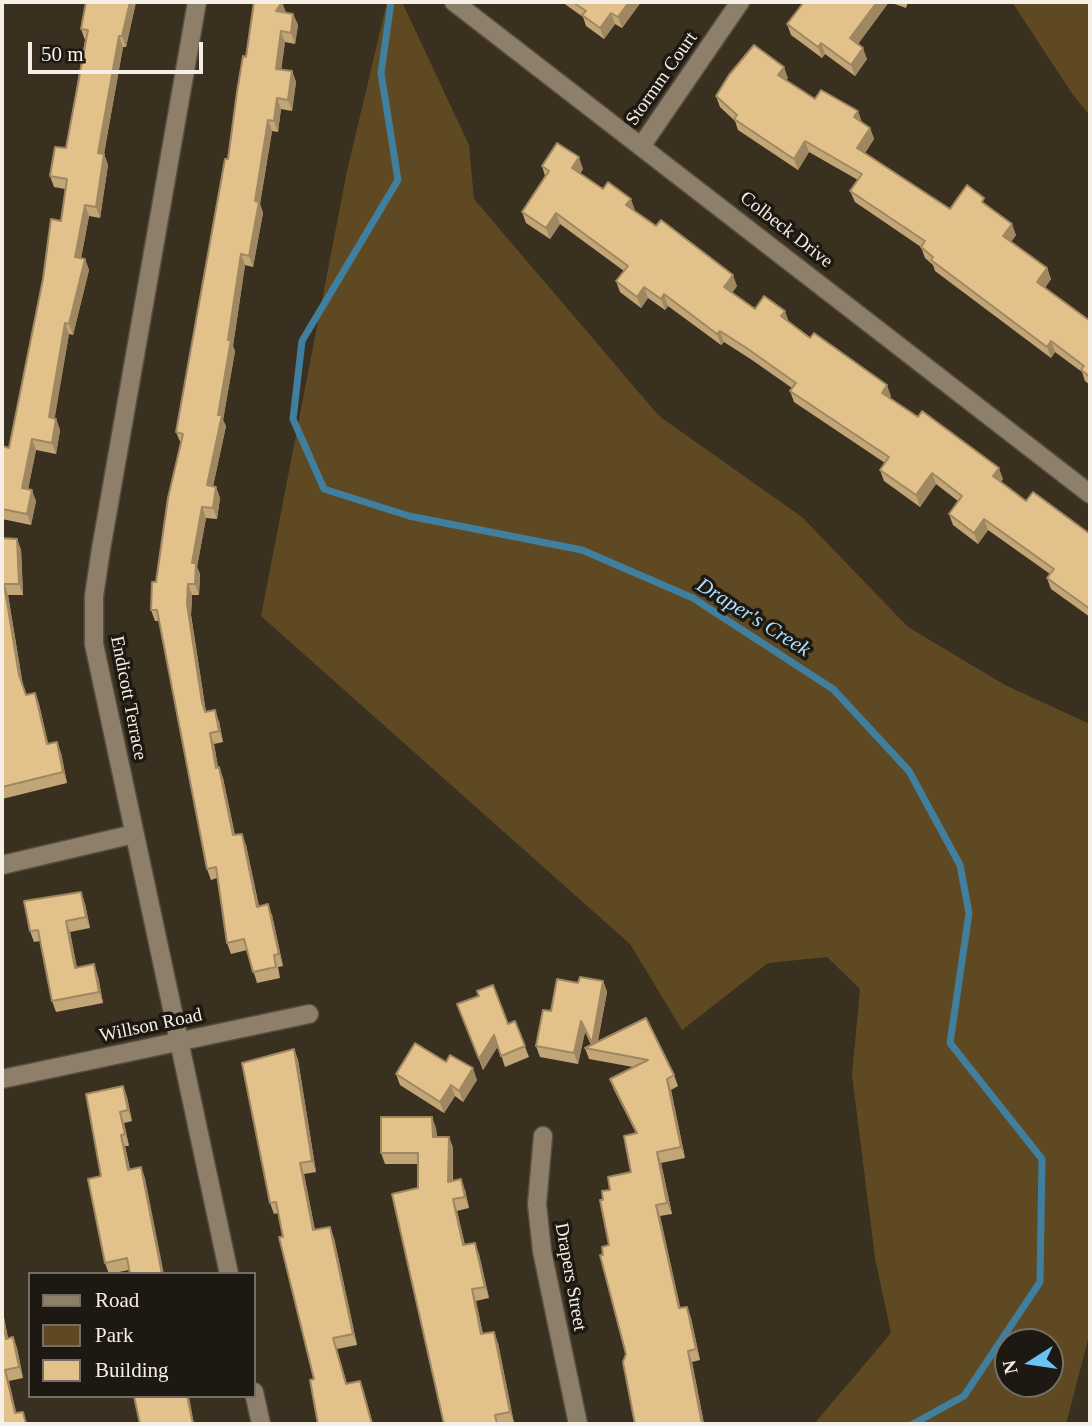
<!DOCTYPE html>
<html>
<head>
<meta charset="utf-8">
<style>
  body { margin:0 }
  #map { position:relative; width:1092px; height:1426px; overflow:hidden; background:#3a3020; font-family:"Times New Roman",serif }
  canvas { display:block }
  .frame { position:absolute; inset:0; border:4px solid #f6efe5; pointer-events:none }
  .legend { position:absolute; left:28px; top:1272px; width:228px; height:126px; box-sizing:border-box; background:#1d1912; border:2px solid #746f66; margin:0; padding:9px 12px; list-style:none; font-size:21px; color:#f6efe5 }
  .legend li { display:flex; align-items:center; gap:14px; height:35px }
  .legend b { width:35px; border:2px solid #746f66 }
  .north { position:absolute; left:994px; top:1328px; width:70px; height:70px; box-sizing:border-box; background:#1d1912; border:2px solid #746f66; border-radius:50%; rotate:258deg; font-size:19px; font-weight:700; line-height:28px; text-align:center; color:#f6efe5 }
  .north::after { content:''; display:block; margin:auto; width:24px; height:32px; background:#6ac3f1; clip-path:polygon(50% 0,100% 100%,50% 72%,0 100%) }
  .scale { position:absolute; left:28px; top:42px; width:175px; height:32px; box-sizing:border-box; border:4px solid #f6efe5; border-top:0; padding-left:9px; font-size:21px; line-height:24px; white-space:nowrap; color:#f6efe5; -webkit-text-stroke:5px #1d1912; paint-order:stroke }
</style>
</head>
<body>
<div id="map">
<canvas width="1092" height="1426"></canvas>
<div class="frame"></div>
<ul class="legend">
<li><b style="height:9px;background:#8d7f69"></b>Road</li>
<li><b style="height:19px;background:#5e4922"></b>Park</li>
<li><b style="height:19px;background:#e3c18a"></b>Building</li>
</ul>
<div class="north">N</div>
<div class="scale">50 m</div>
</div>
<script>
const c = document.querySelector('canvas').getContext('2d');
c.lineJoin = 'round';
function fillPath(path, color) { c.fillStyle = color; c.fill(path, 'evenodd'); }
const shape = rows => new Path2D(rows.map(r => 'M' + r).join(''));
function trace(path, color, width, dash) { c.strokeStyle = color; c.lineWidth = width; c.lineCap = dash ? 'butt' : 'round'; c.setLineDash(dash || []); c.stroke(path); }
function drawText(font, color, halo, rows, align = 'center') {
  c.font = font + ' "Times New Roman",serif'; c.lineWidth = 7; c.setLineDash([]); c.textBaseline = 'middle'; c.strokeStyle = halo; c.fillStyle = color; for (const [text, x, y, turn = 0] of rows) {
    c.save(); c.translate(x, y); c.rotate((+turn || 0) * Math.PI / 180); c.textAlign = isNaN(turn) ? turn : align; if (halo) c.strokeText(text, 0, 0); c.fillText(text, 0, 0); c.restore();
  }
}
const green = shape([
  [387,2,402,2,469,145,474,199,659,416,802,517,908,627,1005,685,1090,724,1090,1332,1066,1424,814,1424,891,1333,875,1258,852,1075,860,989,827,957,768,963,682,1030,630,944,261,616,347,171],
  [1008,1342,1050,1342,1050,1384,1008,1384],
  [1012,2,1090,2,1090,116,1071,92]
]);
const stream = shape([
  [391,2,381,73,398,180,302,341,293,419,324,489,409,516,582,550,693,598,833,689,909,771,960,865,969,913,950,1043,1042,1159,1040,1282,964,1396,913,1424]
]);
const minor = shape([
  [197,2,101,549,94,596,94,644,229,1274],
  [454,2,1090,494],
  [642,145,740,2],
  [2,865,134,834],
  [2,1079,309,1014],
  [543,1136,537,1204,542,1251,578,1424],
  [254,1392,261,1424]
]);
const wall = shape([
  [86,2,136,2,126,47,123,47,104,154,108,165,100,218,89,216,81,258,85,259,89,270,73,335,69,334,54,419,56,419,60,430,56,454,36,450,28,489,36,501,31,525,2,519,2,446,9,448,61,221,65,189,54,187,50,176,66,148,85,40,81,29],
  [282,2,286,13,293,14,298,25,295,44,285,42,281,69,292,71,296,82,292,111,281,109,278,132,272,131,260,204,263,213,253,267,245,265,233,346,235,351,223,420,226,426,213,486,216,487,220,498,217,519,206,518,197,567,200,574,199,595,192,595,191,615,206,712,219,721,223,742,214,744,218,767,223,778,235,835,246,845,259,906,272,915,283,966,278,967,280,978,257,983,247,950,231,954,227,943,217,878,211,880,207,869,159,621,155,621,151,610,181,444,176,432,228,159,246,57],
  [562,2,641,2,622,28,615,24,604,39,586,26,583,17],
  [804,2,908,2,906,8,889,2,858,44,867,59,855,76,825,54,822,58,791,35,787,24],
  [788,78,786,80,815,99,870,128,874,139,865,153,950,209,987,206,1016,235,1011,242,1047,268,1051,279,1045,288,1090,321,1090,385,1085,381,1082,372,1055,352,1051,358,935,271,933,265,925,258,921,247,855,202,850,191,858,180,809,152,798,170,738,130,735,121,720,107,716,96],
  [542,166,583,169,580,174,635,210,634,211,737,286,732,293,755,309,788,322,891,396,890,398,1003,479,1001,482,1026,501,1090,534,1090,617,1051,589,1047,578,1050,574,988,530,978,544,953,525,949,514,958,501,936,484,920,507,884,481,880,470,885,463,794,402,790,391,792,388,752,360,724,342,721,345,668,306,665,310,648,298,641,308,620,292,616,281,624,271,560,224,550,239,526,223,522,212,545,176],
  [2,538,17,539,21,550,23,595,8,595,23,686,26,695,35,693,39,704,48,744,57,742,61,753,67,783,2,799],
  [81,892,85,904,90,928,70,932,77,968,98,976,103,1003,56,1012,52,1001,40,941,34,942,30,931],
  [603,981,607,992,598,1041,646,1018,674,1075,678,1086,671,1090,685,1158,661,1163,672,1214,660,1216,680,1308,687,1307,691,1318,700,1360,692,1362,704,1424,635,1424,626,1354,603,1255,609,1245,603,1200,610,1190,631,1172,636,1133,614,1090,610,1079,633,1067,589,1059,585,1048,591,1045,585,1032,578,1064,540,1057,536,1046,551,1011,578,983],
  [457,1004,508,1024,515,1021,529,1057,505,1067,498,1046,483,1070],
  [294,1049,298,1060,316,1172,304,1174,315,1230,334,1238,357,1345,337,1349,347,1384,360,1381,364,1392,314,1379,278,1213,274,1214,270,1203],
  [446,1062,477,1080,463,1102,455,1096,444,1113,400,1085,396,1074],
  [123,1086,127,1097,132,1121,124,1123,129,1146,125,1146,130,1169,145,1178,129,1270,109,1274,105,1263,101,1176],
  [436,1128,437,1137,449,1137,453,1148,453,1181,465,1190,469,1208,457,1211,465,1245,479,1254,489,1298,476,1301,483,1334,498,1343,514,1423,507,1424,444,1424,418,1188,418,1164,385,1164,381,1153],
  [2,1307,8,1338,13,1337,17,1348,23,1378,9,1381,2,1424]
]);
const shadedWall = shape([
  [130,2,136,2,126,47,122,36],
  [282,2,286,13,276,11],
  [629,2,641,2,622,28,618,17],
  [877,2,889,2,854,49,850,38],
  [611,13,615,24,604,39,600,28],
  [293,14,298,25,295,44,291,33],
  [281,31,285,42,280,80,276,69],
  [119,36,123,47,102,164,98,153],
  [821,43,825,54,822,58,818,47],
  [863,48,867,59,855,76,851,65],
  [784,67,788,78,782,86,778,75],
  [292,71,296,82,292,111,288,100],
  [277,98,281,109,278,132,274,121],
  [858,111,862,122,854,117],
  [268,120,272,131,260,204,263,213,253,267,249,256,255,201],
  [870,128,874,139,861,159,857,148],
  [805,141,809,152,798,170,794,159],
  [104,154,108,165,100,218,96,207],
  [579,157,583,169,576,179,572,168],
  [631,199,635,210,630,216,626,205],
  [85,205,89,216,79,269,75,257],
  [556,213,560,224,550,239,546,228],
  [1012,224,1016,235,1007,247,1003,236],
  [241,254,245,265,233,346,235,351,223,420,226,426,211,496,207,485],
  [85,259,89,270,73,335,69,324],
  [1047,268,1051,279,1041,293,1037,282],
  [733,275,737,286,728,298,724,287],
  [644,287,648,298,641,308,637,297],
  [664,294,668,306,665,310,661,299],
  [785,311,789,322,781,316],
  [65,323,69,334,53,429,49,417],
  [720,331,724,342,721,345,717,334],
  [1051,341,1055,352,1051,358,1047,347],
  [887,385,891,396,886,404,882,393],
  [56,419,60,430,56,454,52,443],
  [32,439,36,450,26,499,22,488],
  [999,468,1003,479,997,487,993,476],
  [932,473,936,484,920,507,916,495],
  [216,487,220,498,217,519,213,508],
  [32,490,36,501,31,525,27,514],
  [202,507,206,518,197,567,200,574,199,595,195,584,192,563],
  [984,519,988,530,978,544,974,533],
  [17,539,21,550,23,595,19,584],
  [4,584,8,595,23,686,19,675],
  [188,584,192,595,191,615,206,713,209,723,202,702,187,604],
  [35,693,39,704,51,755,47,744],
  [215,710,219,721,223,742,219,731],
  [210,733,214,744,220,779,216,768],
  [57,742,61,753,67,783,63,772],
  [219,767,223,778,237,846,233,835],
  [242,834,246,845,261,918,257,907],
  [81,892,85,904,90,928,86,917],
  [268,904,272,915,283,966,279,954],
  [66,921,70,932,79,979,75,968],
  [94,964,98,976,103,1003,99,992],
  [603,981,607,992,596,1050,594,1049,592,1043],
  [581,1021,585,1032,578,1064,574,1053],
  [494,1035,498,1046,483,1070,479,1059],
  [294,1049,298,1060,316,1172,312,1161],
  [473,1068,477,1080,463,1102,459,1091],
  [667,1079,671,1090,685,1158,681,1147],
  [451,1085,455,1096,444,1113,440,1102],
  [123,1086,127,1097,132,1121,128,1110],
  [120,1112,124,1123,129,1146,125,1134],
  [432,1117,436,1128,437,1148,433,1137],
  [121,1135,125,1146,132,1181,128,1170],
  [449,1137,453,1148,452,1193,448,1182],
  [657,1152,661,1163,672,1214,667,1203],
  [300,1163,304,1174,317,1241,313,1230],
  [141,1167,145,1178,164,1274,162,1274],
  [461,1179,465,1190,469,1208,465,1197],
  [453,1199,457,1211,467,1256,463,1245],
  [656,1205,660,1216,683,1319,679,1308],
  [330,1227,334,1238,357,1345,353,1334],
  [475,1243,479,1254,489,1298,485,1287],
  [472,1289,476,1301,485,1345,481,1334],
  [2,1307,10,1350,6,1339,2,1316],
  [687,1307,691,1318,700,1360,696,1349],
  [494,1332,498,1343,514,1423,510,1412],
  [13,1337,17,1348,23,1378,19,1367],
  [688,1351,692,1362,704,1424,702,1424],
  [5,1370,9,1381,19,1424,15,1413],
  [360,1381,364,1392,373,1424,372,1424],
  [187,1396,189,1396,194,1424,193,1424]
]);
const building = shape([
  [86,2,130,2,122,36,119,36,98,153,104,154,96,207,85,205,75,257,85,259,69,324,65,323,49,417,56,419,52,443,32,439,22,488,32,490,27,514,2,509,2,446,9,448,43,279,51,219,61,221,67,179,50,176,55,147,66,148,88,30,81,29,86,2],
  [254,2,282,2,276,11,293,14,291,33,281,31,276,69,292,71,288,100,277,98,274,121,268,120,255,201,259,202,249,256,241,254,228,340,231,340,218,415,222,415,207,485,216,487,213,508,202,507,192,563,196,563,195,584,188,584,187,604,202,702,205,712,215,710,219,731,210,733,216,768,219,767,233,835,242,834,257,907,268,904,279,954,274,955,276,967,253,972,244,939,227,943,216,867,207,869,157,610,151,610,152,582,156,582,168,498,183,434,176,432,225,159,228,159,237,92,243,56,246,57,254,2],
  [573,2,629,2,618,17,611,13,600,28,582,15,586,11,573,2],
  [804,2,877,2,850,38,863,48,851,65,821,43,818,47,787,24,804,2],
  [754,45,784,67,778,75,815,99,821,90,858,111,854,117,870,128,857,148,950,209,967,185,984,198,982,202,1012,224,1003,236,1047,268,1037,282,1090,321,1090,377,1081,370,1084,366,1051,341,1047,347,931,260,933,257,921,247,925,241,850,191,862,174,805,141,794,159,734,119,737,115,716,96,729,75,754,45],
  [557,143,579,157,572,168,603,189,608,182,631,199,626,205,656,226,661,220,733,275,724,287,755,309,764,296,785,311,781,316,810,338,814,333,887,385,882,393,918,417,922,411,999,468,993,476,1026,501,1033,492,1090,534,1090,609,1047,578,1054,569,984,519,974,533,949,514,962,496,932,473,916,495,880,470,889,457,790,391,796,383,748,349,720,331,717,334,664,294,661,299,644,287,637,297,616,281,628,266,556,213,546,228,522,212,549,171,542,166,557,143],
  [2,538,17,539,19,584,4,584,19,675,26,695,35,693,47,744,57,742,63,772,2,787,2,538],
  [81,892,86,917,66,921,75,968,94,964,99,992,52,1001,38,930,30,931,24,901,81,892],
  [580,977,603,981,592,1043,581,1021,574,1053,536,1046,543,1010,551,1011,557,979,578,983,580,977],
  [493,985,508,1024,515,1021,525,1046,501,1056,494,1035,479,1059,457,1004,479,996,477,991,493,985],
  [646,1018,674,1075,667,1079,681,1147,657,1152,667,1203,656,1205,679,1308,687,1307,696,1349,688,1351,702,1424,635,1424,623,1362,626,1354,600,1255,603,1255,602,1247,609,1245,600,1200,603,1200,602,1191,610,1190,608,1177,631,1172,624,1136,637,1133,610,1079,648,1060,585,1048,646,1018],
  [415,1043,446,1062,450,1055,473,1068,459,1091,451,1085,440,1102,396,1074,415,1043],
  [294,1049,312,1161,300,1163,313,1230,330,1227,353,1334,333,1338,346,1384,360,1381,372,1424,318,1424,310,1380,314,1379,279,1237,283,1237,276,1202,270,1203,242,1063,294,1049],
  [123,1086,128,1110,120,1112,125,1134,121,1135,128,1170,141,1167,162,1274,130,1274,127,1258,105,1263,88,1179,101,1176,86,1094,123,1086],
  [381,1117,432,1117,433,1137,449,1137,448,1182,461,1179,465,1197,453,1199,463,1245,475,1243,485,1287,472,1289,481,1334,494,1332,510,1412,495,1415,497,1424,444,1424,392,1194,418,1188,418,1153,381,1153,381,1117],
  [2,1316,6,1339,13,1337,19,1367,5,1370,15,1413,23,1412,26,1424,2,1424,2,1316],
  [134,1396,187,1396,193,1424,140,1424,134,1396]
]);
const streetNames = [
  ["Stormm Court",662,79,-55],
  ["Colbeck Drive",786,230,38],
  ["Endicott Terrace",128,698,79],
  ["Willson Road",151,1026,-12],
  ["Drapers Street",570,1277,80]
];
const waterNames = [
  ["Draper's Creek",753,618,32]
];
fillPath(green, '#5e4922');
trace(stream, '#417f9f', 7);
trace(minor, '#584f40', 21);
trace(minor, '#8d7f69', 18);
fillPath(wall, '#c3a677');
fillPath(shadedWall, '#9f8761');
fillPath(building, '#e3c18a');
trace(building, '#9f8761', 2);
drawText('19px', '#f6efe5', '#1d1912', streetNames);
drawText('italic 21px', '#ade1fe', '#1d1912', waterNames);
</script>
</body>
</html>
